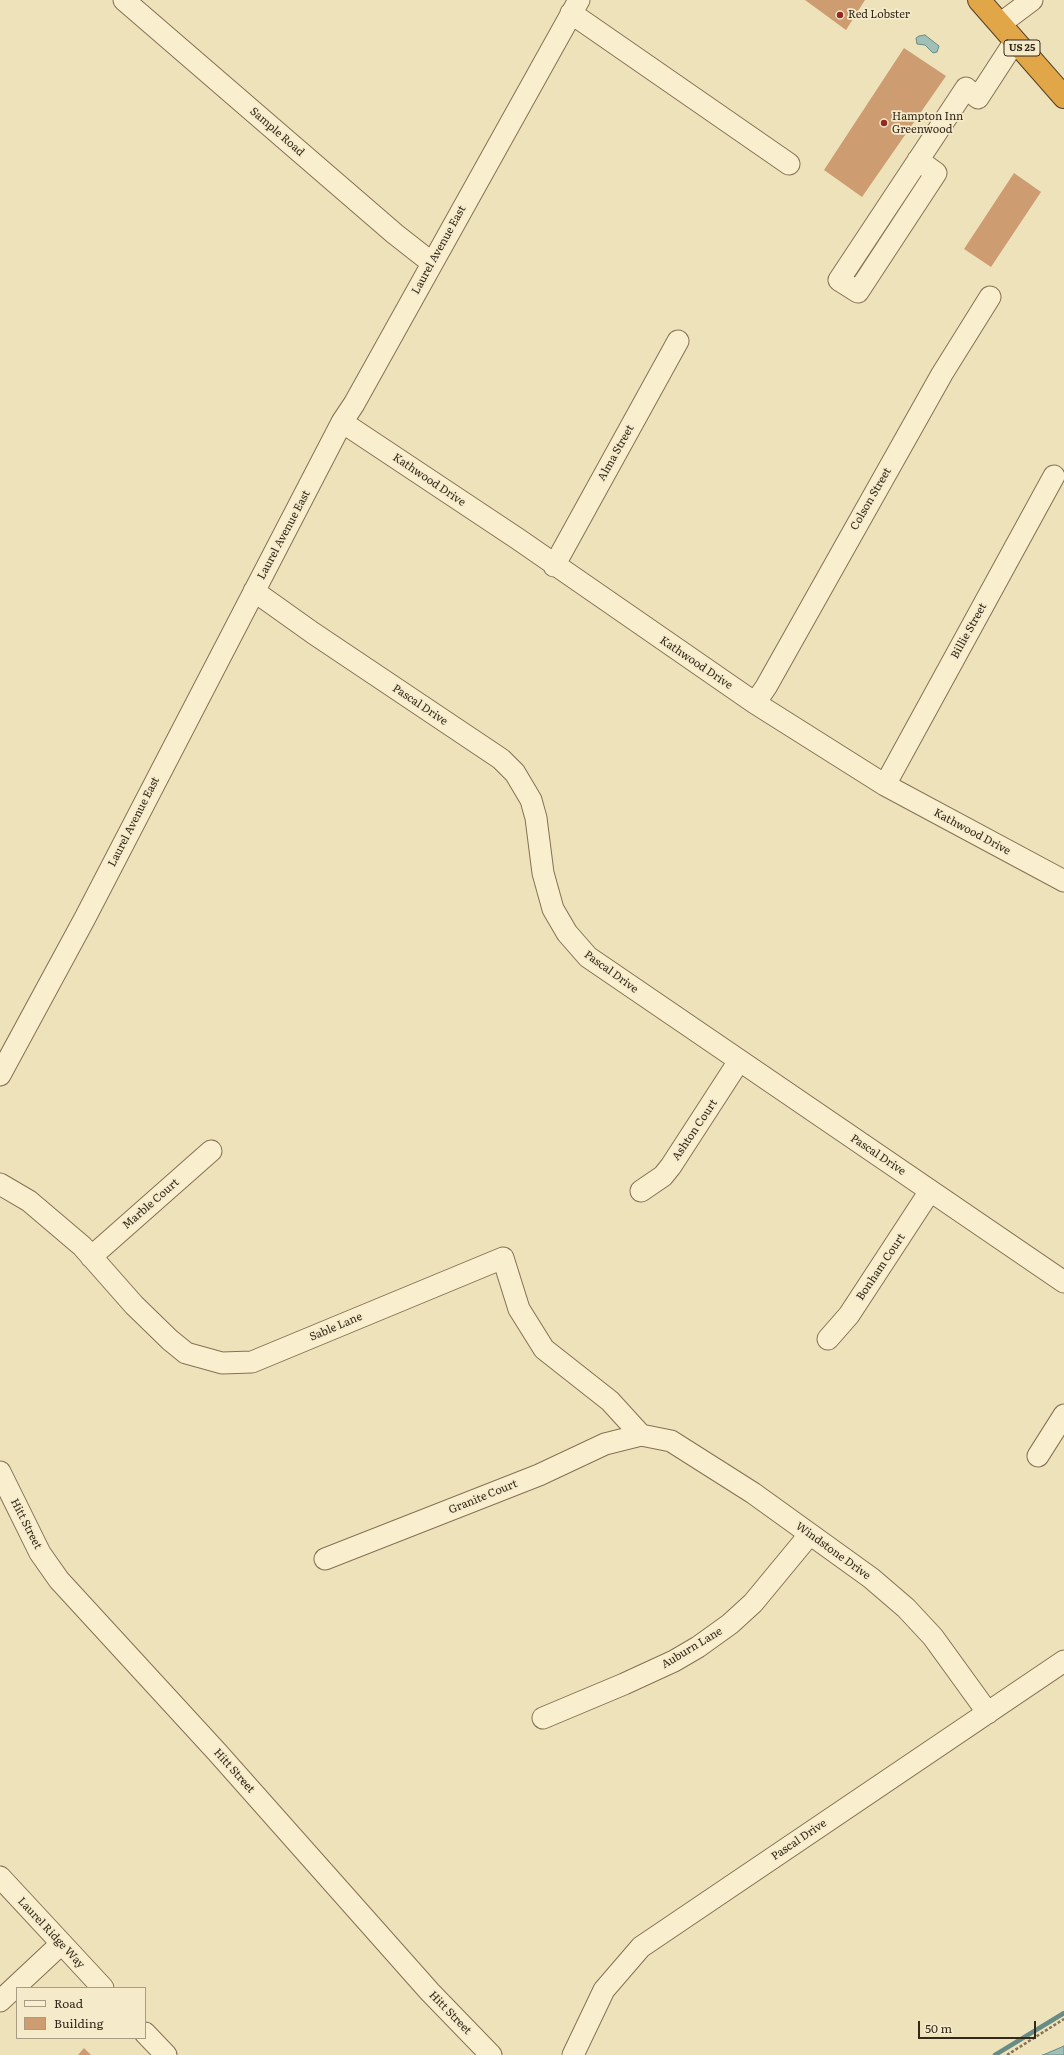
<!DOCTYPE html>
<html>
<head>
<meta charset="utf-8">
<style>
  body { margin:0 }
  #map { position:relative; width:1064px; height:2055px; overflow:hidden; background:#eee2bb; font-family:Literata,serif }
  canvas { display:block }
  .legend { position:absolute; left:16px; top:1987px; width:130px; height:52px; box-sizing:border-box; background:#f5ebca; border:1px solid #a89d84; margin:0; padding:5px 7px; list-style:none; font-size:12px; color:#34281a }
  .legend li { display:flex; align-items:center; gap:8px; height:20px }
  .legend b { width:20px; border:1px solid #a89d84 }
  .scale { position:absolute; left:918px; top:2021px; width:118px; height:18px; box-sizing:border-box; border:2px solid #34281a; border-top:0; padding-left:5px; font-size:12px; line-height:14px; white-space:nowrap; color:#34281a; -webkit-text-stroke:3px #f5ebca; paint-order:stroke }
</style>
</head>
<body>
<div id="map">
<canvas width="1064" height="2055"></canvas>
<ul class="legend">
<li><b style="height:5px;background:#f9efce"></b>Road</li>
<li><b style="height:11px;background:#cd9c70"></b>Building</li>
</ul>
<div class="scale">50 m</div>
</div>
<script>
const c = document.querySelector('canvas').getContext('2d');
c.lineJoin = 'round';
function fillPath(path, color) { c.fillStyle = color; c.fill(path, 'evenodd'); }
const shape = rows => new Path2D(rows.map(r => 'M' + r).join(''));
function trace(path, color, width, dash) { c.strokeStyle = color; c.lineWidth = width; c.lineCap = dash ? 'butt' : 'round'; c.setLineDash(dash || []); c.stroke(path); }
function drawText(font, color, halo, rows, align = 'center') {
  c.font = font + ' Literata,serif'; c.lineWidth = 3.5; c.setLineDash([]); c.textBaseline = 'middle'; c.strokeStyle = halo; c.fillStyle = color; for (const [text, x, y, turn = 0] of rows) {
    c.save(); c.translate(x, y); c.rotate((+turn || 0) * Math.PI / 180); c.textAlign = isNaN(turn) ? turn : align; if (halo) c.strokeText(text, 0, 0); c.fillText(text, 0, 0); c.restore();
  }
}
const water = shape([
  [925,35,939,46,937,52,933,53,925,45,917,44,916,38,919,36,925,35],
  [1064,2046,1064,2055,1042,2055,1043,2055,1064,2046]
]);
const stream = shape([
  [995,2055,1064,2013]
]);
const building = shape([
  [805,0,865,0,846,30],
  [904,48,946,76,862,197,824,170],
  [1014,173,1041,192,991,267,964,249],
  [84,2048,91,2055,78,2055]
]);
const path = shape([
  [1007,2055,1064,2019]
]);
const minor = shape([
  [124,0,395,234,432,263],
  [571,13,789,164],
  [1000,24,1032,0],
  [918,160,936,173,858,292,839,280,966,88,978,98,1015,41],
  [342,422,518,539,755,703,885,785,1064,881],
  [554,566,678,341],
  [254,591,313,633,501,759,515,773,531,800,536,818,543,873,553,909,567,933,588,957,1064,1282],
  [755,703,766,687,942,374,990,297],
  [885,785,1054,476],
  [0,1075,85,918,342,422,354,404,579,0],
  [0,1184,29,1201,82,1246,134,1305,170,1340,186,1353,222,1363,252,1362,503,1258,519,1309,544,1349,610,1401,641,1435],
  [641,1191,663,1176,671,1166,739,1061],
  [91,1257,211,1151],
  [828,1339,849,1315,930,1191],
  [1038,1456,1064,1415],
  [0,1472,40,1553,59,1580,217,1752,430,1992,491,2055],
  [325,1559,539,1475,605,1444,641,1435,671,1441,753,1493,871,1578,906,1608,933,1637,988,1713],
  [543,1718,624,1684,674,1661,698,1647,730,1624,753,1603,810,1534],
  [0,1877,103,1988],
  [0,2001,61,1944],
  [145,2033,166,2055],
  [573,2055,604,1990,641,1947,1064,1661]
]);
const highway = shape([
  [979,0,1064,97]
]);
const markers = [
  [840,15,4,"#952a24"],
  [884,123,4,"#952a24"]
];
const shields = [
  [1022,48,36]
];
const shieldNames = [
  ["US 25",1022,48]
];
const poiNames = [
  ["Red Lobster",848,15],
  ["Hampton Inn",892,117],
  ["Greenwood",892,130]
];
const streetNames = [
  ["Sample Road",277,132,41],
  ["Laurel Avenue East",439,250,-61],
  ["Alma Street",616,453,-61],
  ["Kathwood Drive",429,480,34],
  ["Colson Street",871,499,-60],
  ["Laurel Avenue East",284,535,-62],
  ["Billie Street",969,631,-61],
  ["Kathwood Drive",696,663,34],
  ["Pascal Drive",420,705,34],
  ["Laurel Avenue East",134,822,-63],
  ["Kathwood Drive",972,832,28],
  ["Pascal Drive",611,972,36],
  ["Ashton Court",695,1130,-56],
  ["Pascal Drive",878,1155,34],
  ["Marble Court",151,1204,-41],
  ["Bonham Court",881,1267,-56],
  ["Sable Lane",336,1327,-23],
  ["Granite Court",483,1497,-22],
  ["Hitt Street",26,1524,63],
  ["Windstone Drive",833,1551,36],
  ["Auburn Lane",692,1648,-31],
  ["Hitt Street",234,1771,48],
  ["Pascal Drive",799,1840,-34],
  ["Laurel Ridge Way",51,1933,47],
  ["Hitt Street",450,2013,46]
];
fillPath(water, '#9fbfb7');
trace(water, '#678c85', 1);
trace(stream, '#678c85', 4.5);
fillPath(building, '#cd9c70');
trace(minor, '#857155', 23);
trace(highway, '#523f2a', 24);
trace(path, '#857155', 2.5, [3, 2]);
trace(minor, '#f9efce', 21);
trace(highway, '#e1a647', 22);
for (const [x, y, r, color] of markers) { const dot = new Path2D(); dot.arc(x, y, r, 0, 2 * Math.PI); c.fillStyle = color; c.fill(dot); trace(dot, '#f5ebca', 1.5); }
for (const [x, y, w] of shields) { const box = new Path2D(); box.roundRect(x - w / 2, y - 8, w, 16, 3); c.fillStyle = '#f5ebca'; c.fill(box); trace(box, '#34281a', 1); }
drawText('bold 10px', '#34281a', null, shieldNames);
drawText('11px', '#34281a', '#f5ebca', poiNames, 'left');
drawText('11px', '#34281a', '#f5ebca', streetNames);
</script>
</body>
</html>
